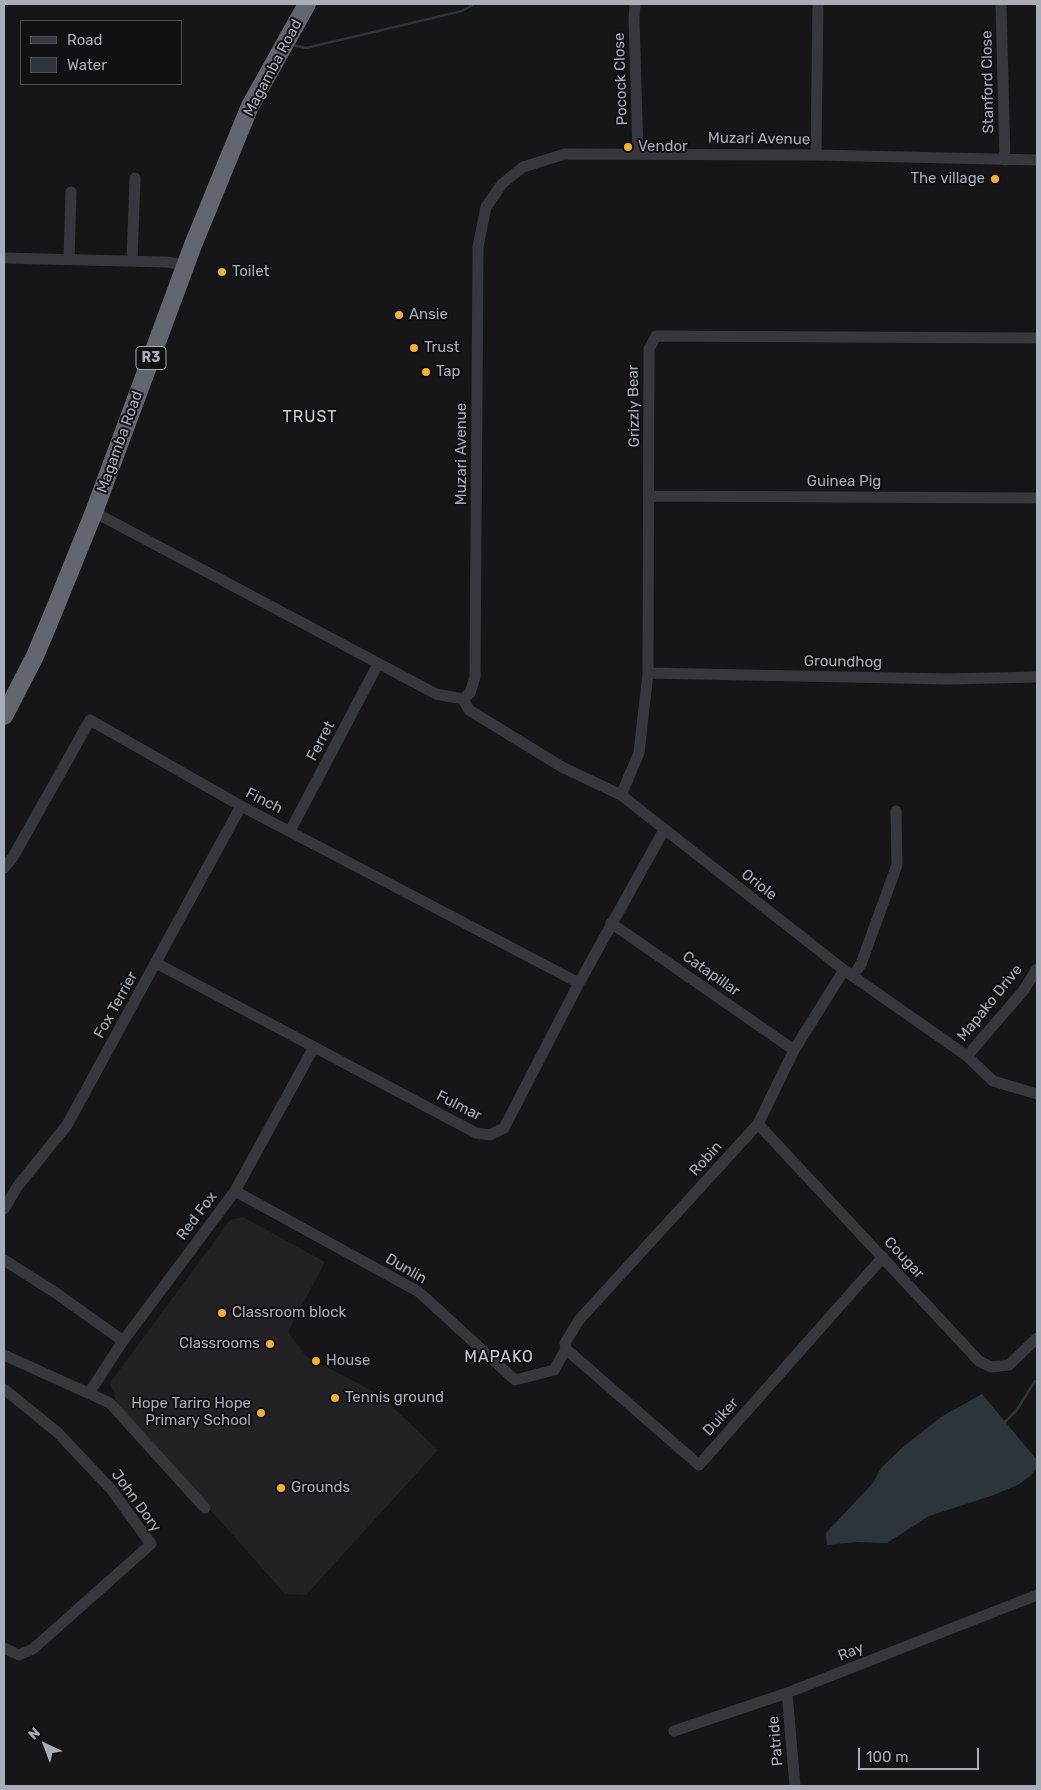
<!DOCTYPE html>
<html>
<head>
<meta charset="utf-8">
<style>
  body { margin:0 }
  #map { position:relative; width:1041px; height:1790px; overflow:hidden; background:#161618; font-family:Rubik,sans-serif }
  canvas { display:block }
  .frame { position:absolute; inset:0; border:5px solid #a8adb8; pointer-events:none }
  .legend { position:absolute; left:20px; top:20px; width:162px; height:65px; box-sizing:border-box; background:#111113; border:1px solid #4d4f55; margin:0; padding:6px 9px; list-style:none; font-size:15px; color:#a8adb8 }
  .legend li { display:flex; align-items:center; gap:10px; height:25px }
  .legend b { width:25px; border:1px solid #4d4f55 }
  .north { position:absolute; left:20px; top:1720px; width:50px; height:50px; -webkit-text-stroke:4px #111113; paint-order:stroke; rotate:317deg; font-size:14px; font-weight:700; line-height:20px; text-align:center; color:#a8adb8 }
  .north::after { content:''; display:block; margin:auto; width:18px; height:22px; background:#a8adb8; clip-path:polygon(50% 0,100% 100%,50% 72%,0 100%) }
  .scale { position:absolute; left:858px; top:1748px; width:121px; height:22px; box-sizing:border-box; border:2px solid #a8adb8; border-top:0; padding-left:6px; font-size:15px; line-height:18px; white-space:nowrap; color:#a8adb8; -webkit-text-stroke:4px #111113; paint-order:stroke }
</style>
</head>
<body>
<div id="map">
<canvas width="1041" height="1790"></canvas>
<div class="frame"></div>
<ul class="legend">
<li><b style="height:6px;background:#37383d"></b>Road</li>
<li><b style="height:14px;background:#2c353c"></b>Water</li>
</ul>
<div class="north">N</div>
<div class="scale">100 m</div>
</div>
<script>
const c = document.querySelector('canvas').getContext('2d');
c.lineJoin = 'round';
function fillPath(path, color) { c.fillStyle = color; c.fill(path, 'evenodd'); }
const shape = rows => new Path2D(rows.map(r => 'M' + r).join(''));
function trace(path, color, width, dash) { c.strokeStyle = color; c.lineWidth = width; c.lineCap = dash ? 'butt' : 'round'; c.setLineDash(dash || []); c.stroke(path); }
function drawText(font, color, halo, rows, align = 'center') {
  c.font = font + ' Rubik,sans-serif'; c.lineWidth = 4; c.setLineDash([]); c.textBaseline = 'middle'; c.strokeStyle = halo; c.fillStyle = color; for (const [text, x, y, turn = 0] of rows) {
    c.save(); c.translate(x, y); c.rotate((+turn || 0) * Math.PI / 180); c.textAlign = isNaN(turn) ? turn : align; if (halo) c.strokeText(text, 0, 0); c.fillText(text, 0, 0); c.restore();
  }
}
const built = shape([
  [243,1217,325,1262,288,1332,306,1356,380,1395,438,1450,306,1595,285,1594,118,1406,110,1383,230,1220]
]);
const water = shape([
  [982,1394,1037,1460,1037,1467,1030,1476,1018,1485,991,1496,929,1516,887,1543,857,1542,827,1545,826,1533,873,1483,881,1468,904,1446,941,1417]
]);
const stream = shape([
  [293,45,306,48,462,11,474,4],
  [1005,1422,1016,1411,1035,1381,1037,1383]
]);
const minor = shape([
  [635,4,634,19,638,153],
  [1001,4,1005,160],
  [816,155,818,4],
  [4,258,167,262,185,265],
  [69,259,71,192],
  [132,261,135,178],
  [650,496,1037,498],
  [94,512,436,694,463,699],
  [648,673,948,679,1037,677],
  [463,699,470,693,475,677,478,247,486,207,502,184,523,167,565,154,816,155,1037,160],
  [463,699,469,710,562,767,621,795,844,970,967,1056,993,1081,1037,1094],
  [621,795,639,753,648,673,649,349,656,336,1037,338],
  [290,831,378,664],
  [4,868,13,857,90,720,241,806,579,983],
  [611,923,794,1050],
  [156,963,476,1133,490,1135,504,1128,579,983,664,830],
  [853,976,861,964,897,865,896,811],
  [967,1056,1023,991,1037,969],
  [758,1124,979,1361,991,1367,1009,1365,1037,1338],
  [235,1191,419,1292,515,1380,554,1370,566,1349],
  [4,1209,17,1187,67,1125,241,806],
  [4,1260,56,1293,123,1341],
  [566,1349,565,1343,579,1320,758,1124,794,1050,844,970],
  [566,1349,699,1465,883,1257],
  [4,1355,110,1403,205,1508],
  [4,1389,57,1432,111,1489,151,1544,33,1649,19,1655,4,1648],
  [89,1393,123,1341,235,1191,314,1047],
  [787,1693,795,1786],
  [674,1731,787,1693,1037,1595]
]);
const highway = shape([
  [4,716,35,656,51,618,94,512,193,245,250,106,307,4]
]);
const markers = [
  [628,147,5,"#f2b134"],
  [995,179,5,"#f2b134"],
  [222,272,5,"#f2b134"],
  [399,315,5,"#f2b134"],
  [414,348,5,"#f2b134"],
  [426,372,5,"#f2b134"],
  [222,1313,5,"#f2b134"],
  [270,1344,5,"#f2b134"],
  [316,1361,5,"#f2b134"],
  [335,1398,5,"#f2b134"],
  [261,1413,5,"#f2b134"],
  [281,1488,5,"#f2b134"]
];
const shields = [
  [151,358,30]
];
const shieldNames = [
  ["R3",151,358]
];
const streetNames = [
  ["Magamba Road",273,68,-62],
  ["Pocock Close",621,79,-92],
  ["Stanford Close",988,82,-91],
  ["Muzari Avenue",759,139,1],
  ["Grizzly Bear",634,406,-91],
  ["Magamba Road",120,442,-70],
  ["Muzari Avenue",462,454,-90],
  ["Guinea Pig",844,482],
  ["Groundhog",843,662,1],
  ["Ferret",321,741,-62],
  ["Finch",264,801,27],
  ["Oriole",759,885,38],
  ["Catapillar",711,974,35],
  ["Mapako Drive",990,1003,-51],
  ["Fox Terrier",116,1005,-61],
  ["Fulmar",459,1106,27],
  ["Robin",706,1159,-48],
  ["Red Fox",197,1216,-53],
  ["Cougar",904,1258,47],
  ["Dunlin",406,1269,30],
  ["Duiker",721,1417,-48],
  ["John Dory",136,1501,54],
  ["Ray",851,1652,-22],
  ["Patride",776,1741,-95]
];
const poiNames = [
  ["Vendor",638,147],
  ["The village",985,179,"right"],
  ["Toilet",232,272],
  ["Ansie",409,315],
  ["Trust",424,348],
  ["Tap",436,372],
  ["Classroom block",232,1313],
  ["Classrooms",260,1344,"right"],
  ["House",326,1361],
  ["Tennis ground",345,1398],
  ["Hope Tariro Hope",251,1404,"right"],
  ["Primary School",251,1421,"right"],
  ["Grounds",291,1488]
];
const neighbourhoodNames = [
  ["TRUST",310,417],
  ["MAPAKO",499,1357]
];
fillPath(built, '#222225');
fillPath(water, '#2c353c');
trace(stream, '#2c353c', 2.5);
trace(minor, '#37383d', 11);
trace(highway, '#63666e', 18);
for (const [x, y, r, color] of markers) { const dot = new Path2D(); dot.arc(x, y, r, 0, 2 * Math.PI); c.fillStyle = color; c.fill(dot); trace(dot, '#111113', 2); }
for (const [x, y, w] of shields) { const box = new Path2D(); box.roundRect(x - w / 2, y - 11.5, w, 23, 4); c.fillStyle = '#111113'; c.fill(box); trace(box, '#a8adb8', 1); }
drawText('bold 14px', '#a8adb8', null, shieldNames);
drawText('15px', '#a8adb8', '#111113', streetNames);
drawText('15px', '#a8adb8', '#111113', poiNames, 'left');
c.letterSpacing = '1px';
drawText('16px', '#c9ccd4', '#111113', neighbourhoodNames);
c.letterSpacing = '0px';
</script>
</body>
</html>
